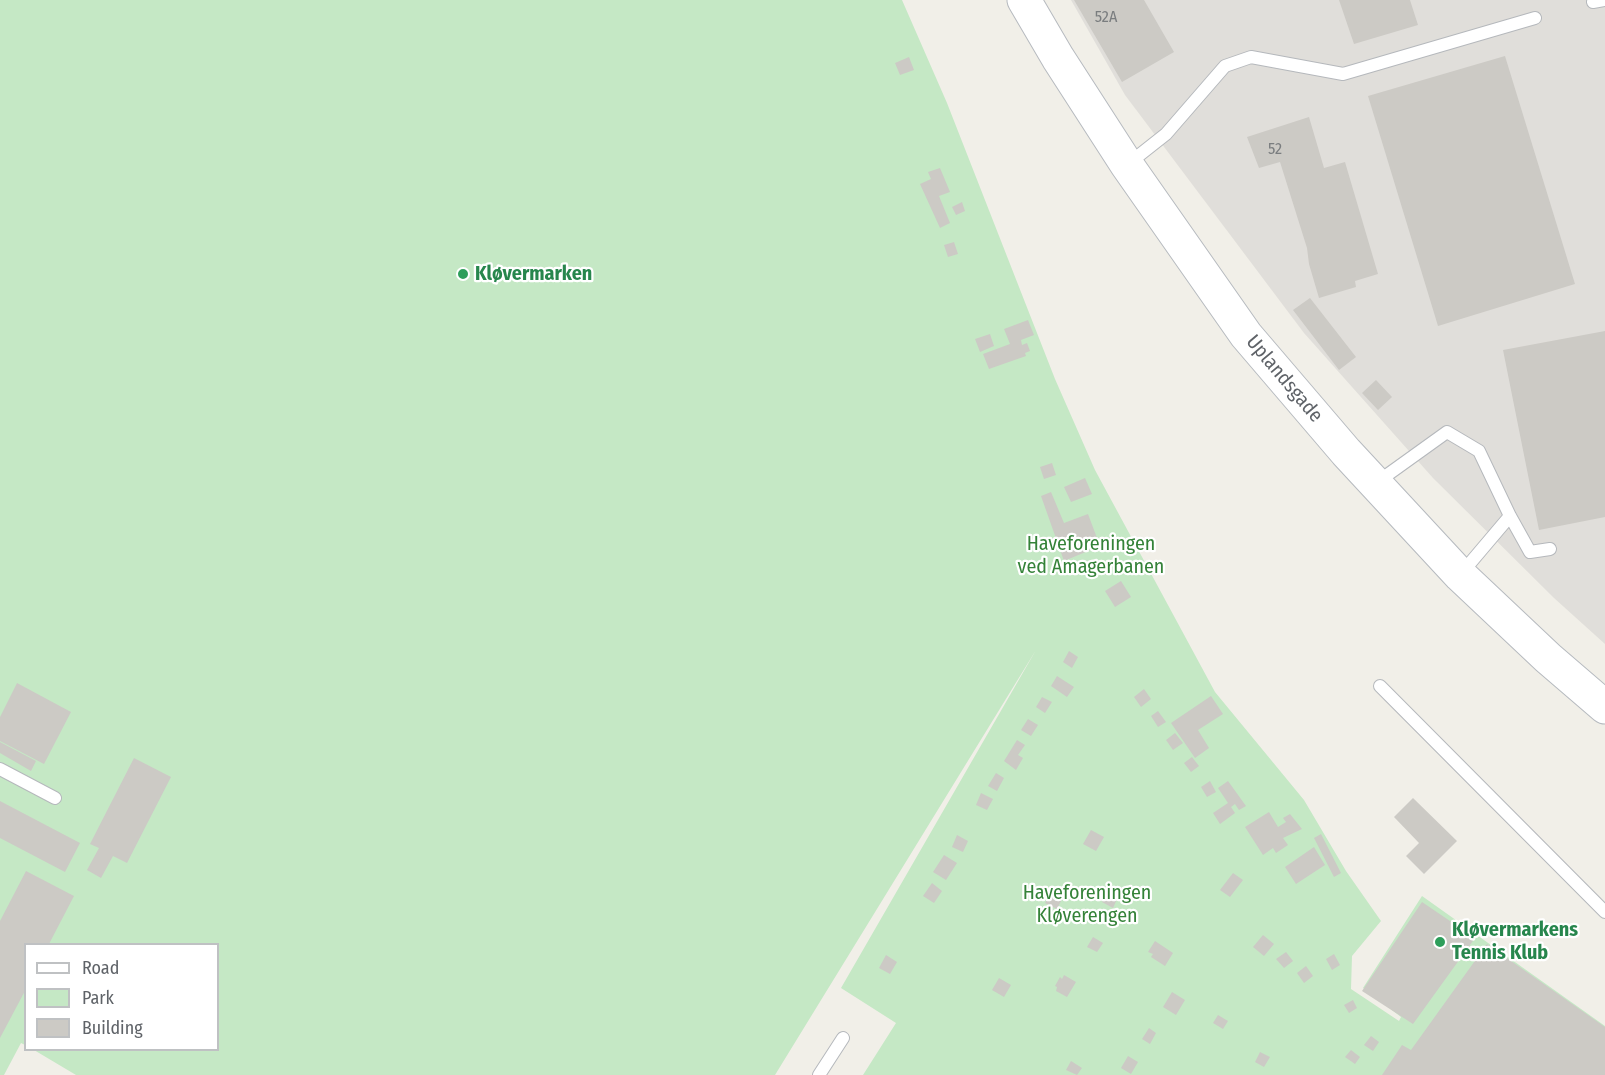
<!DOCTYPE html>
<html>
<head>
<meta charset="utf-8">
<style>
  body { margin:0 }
  #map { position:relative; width:1605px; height:1075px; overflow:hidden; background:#f1efe8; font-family:"Fira Sans Condensed",sans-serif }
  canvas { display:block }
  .legend { position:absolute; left:24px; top:943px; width:195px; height:108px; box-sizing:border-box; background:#fff; border:2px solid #bfc1c3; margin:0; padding:8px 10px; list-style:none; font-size:18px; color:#5f6368 }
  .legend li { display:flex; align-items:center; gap:12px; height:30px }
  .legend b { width:30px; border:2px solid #bfc1c3 }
</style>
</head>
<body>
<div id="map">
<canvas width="1605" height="1075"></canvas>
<ul class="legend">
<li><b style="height:8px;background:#fff"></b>Road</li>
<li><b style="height:16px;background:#c5e8c5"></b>Park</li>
<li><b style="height:16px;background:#cccac5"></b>Building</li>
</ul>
</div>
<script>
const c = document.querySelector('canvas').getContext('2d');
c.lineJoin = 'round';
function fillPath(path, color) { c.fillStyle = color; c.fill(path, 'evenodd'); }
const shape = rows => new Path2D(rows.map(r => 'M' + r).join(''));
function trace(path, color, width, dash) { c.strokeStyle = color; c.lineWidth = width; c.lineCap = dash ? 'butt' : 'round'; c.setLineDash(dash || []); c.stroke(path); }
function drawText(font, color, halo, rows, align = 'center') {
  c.font = font + ' "Fira Sans Condensed",sans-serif'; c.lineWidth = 4.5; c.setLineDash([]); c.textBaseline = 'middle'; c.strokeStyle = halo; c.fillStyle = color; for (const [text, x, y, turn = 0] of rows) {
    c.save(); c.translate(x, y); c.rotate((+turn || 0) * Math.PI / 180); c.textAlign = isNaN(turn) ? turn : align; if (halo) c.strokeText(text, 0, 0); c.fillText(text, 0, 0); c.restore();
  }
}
const industrial = shape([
  [1071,0,1605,0,1605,644,1554,598,1433,478,1304,333,1125,95]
]);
const green = shape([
  [0,0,902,0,947,103,1055,379,1095,470,1215,692,1304,800,1346,871,1381,921,1352,956,1351,989,1399,1021,1401,1017,1363,988,1422,896,1605,1026,1605,1075,863,1075,896,1023,841,988,1036,650,775,1075,76,1075,34,1050,218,1050,218,944,26,944,25,1045,21,1043,4,1075,0,1075]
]);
const building = shape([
  [1074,0,1144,0,1174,52,1122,82],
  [1339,0,1410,0,1418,25,1354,44],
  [1505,56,1575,284,1438,326,1368,96],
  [909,57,914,70,900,75,895,63],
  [1309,117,1324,168,1345,162,1378,274,1355,281,1356,287,1319,298,1309,264,1307,248,1280,162,1259,168,1247,137],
  [940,168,950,192,939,196,950,223,940,228,920,184,931,179,928,172],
  [962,202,965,211,956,215,952,207],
  [954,242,958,254,948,257,944,245],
  [1310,298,1356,357,1339,370,1293,310],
  [1028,320,1034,335,1021,340,1022,345,1027,343,1030,351,1025,353,1026,356,989,369,983,354,1010,344,1004,329],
  [1605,331,1605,517,1539,530,1503,350],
  [990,334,994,346,980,352,975,339],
  [1376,380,1392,397,1378,410,1362,393],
  [1052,463,1056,475,1044,479,1040,467],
  [1085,478,1092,494,1071,502,1064,487],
  [1051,492,1064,523,1088,514,1100,546,1064,561,1041,496],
  [1121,581,1131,597,1115,607,1105,591],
  [1069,651,1078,657,1072,668,1063,662],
  [1057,676,1074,687,1067,697,1051,686],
  [17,683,71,712,44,764,0,741,0,717],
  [1144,689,1151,699,1141,707,1134,697],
  [1211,696,1223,714,1198,730,1209,748,1195,758,1171,723],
  [1042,697,1052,702,1045,713,1036,707],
  [1158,711,1166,722,1158,727,1151,716],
  [1028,719,1038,725,1031,736,1021,730],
  [1175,733,1183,743,1173,750,1166,740],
  [1017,740,1025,745,1018,755,1023,758,1016,770,1004,761],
  [0,742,36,761,31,771,0,753],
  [1192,757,1199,766,1191,772,1184,763],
  [134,758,171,777,127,863,113,856,101,878,87,870,99,848,90,844],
  [996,773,1004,778,997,791,988,786],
  [1210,781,1216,792,1207,797,1201,787],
  [1228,781,1246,806,1239,810,1235,804,1231,807,1235,813,1220,824,1213,813,1228,803,1218,788],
  [981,793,993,799,987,810,976,805],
  [1413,798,1457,841,1424,874,1406,856,1419,843,1394,817],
  [0,801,80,843,65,872,0,838],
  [1269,812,1278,827,1286,822,1283,818,1290,814,1302,829,1283,838,1288,845,1276,853,1273,848,1263,855,1245,827],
  [1091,830,1104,837,1096,851,1083,844],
  [1321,834,1341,873,1334,877,1314,838],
  [957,835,968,841,963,852,952,847],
  [1314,847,1325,865,1296,884,1285,867],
  [944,855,957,863,946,880,933,872],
  [26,871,74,896,49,944,26,944,26,989,0,1038,0,921],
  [1233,873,1243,880,1230,897,1220,890],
  [932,883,942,891,934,903,923,896],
  [1052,891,1063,897,1057,909,1045,903],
  [1107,894,1117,899,1113,908,1102,902],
  [1422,902,1475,938,1413,1024,1362,991],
  [1263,935,1274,944,1264,956,1253,947],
  [1093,937,1103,943,1097,952,1087,947],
  [1155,941,1173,953,1165,966,1151,957,1153,954,1148,952],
  [1487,944,1605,1027,1605,1075,1382,1075,1402,1045,1411,1050],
  [1286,952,1293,961,1284,968,1276,959],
  [1334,954,1340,965,1332,970,1326,959],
  [886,955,897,962,890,974,879,968],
  [1306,966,1313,976,1304,983,1297,973],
  [1064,975,1076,982,1067,997,1056,991,1057,987,1055,986,1060,977,1062,979],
  [999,978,1011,985,1004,997,992,990],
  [1172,992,1185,1000,1176,1015,1163,1007],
  [1353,1000,1357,1008,1349,1013,1344,1005],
  [1218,1015,1228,1021,1223,1029,1213,1023],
  [1149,1028,1156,1033,1150,1044,1142,1039],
  [1371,1036,1379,1042,1373,1051,1364,1045],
  [1351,1050,1360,1057,1355,1064,1345,1057],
  [1260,1052,1270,1057,1264,1067,1255,1062],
  [1128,1056,1138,1062,1131,1074,1121,1068],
  [1071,1061,1082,1068,1077,1075,1066,1070]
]);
const lane = shape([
  [1593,2,1605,0],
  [1128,164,1166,134,1225,66,1251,57,1343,74,1535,18],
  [1376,483,1447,432,1479,451,1510,516,1530,552,1550,549],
  [1460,575,1510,516],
  [1380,686,1605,912],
  [0,769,55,798],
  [819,1075,843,1038]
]);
const secondary = shape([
  [1024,0,1058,58,1127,165,1246,335,1346,452,1460,575,1548,658,1605,707]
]);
const markers = [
  [463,274,6,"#2e9e5b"],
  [1440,942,6,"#2e9e5b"]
];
const numberNames = [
  ["52A",1106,18],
  ["52",1275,150]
];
const leisureNames = [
  ["Kløvermarken",475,274],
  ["Kløvermarkens",1452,930],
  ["Tennis Klub",1452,953]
];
const streetNames = [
  ["Uplandsgade",1284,379,50]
];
const parkNames = [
  ["Haveforeningen",1091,544],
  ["ved Amagerbanen",1091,567],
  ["Haveforeningen",1087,893],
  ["Kløverengen",1087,916]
];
fillPath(industrial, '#e0deda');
fillPath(green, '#c5e8c5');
fillPath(building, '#cccac5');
trace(lane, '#b5b8bc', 14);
trace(secondary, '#b6babf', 35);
trace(lane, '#fff', 12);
trace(secondary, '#fff', 33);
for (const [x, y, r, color] of markers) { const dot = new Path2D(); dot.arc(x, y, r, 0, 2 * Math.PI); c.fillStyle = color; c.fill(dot); trace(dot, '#fff', 2); }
drawText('16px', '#7a7d7f', null, numberNames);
drawText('bold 20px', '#27864d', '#fff', leisureNames, 'left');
drawText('20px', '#5f6368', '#fff', streetNames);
drawText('20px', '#348238', '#fff', parkNames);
</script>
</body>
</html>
